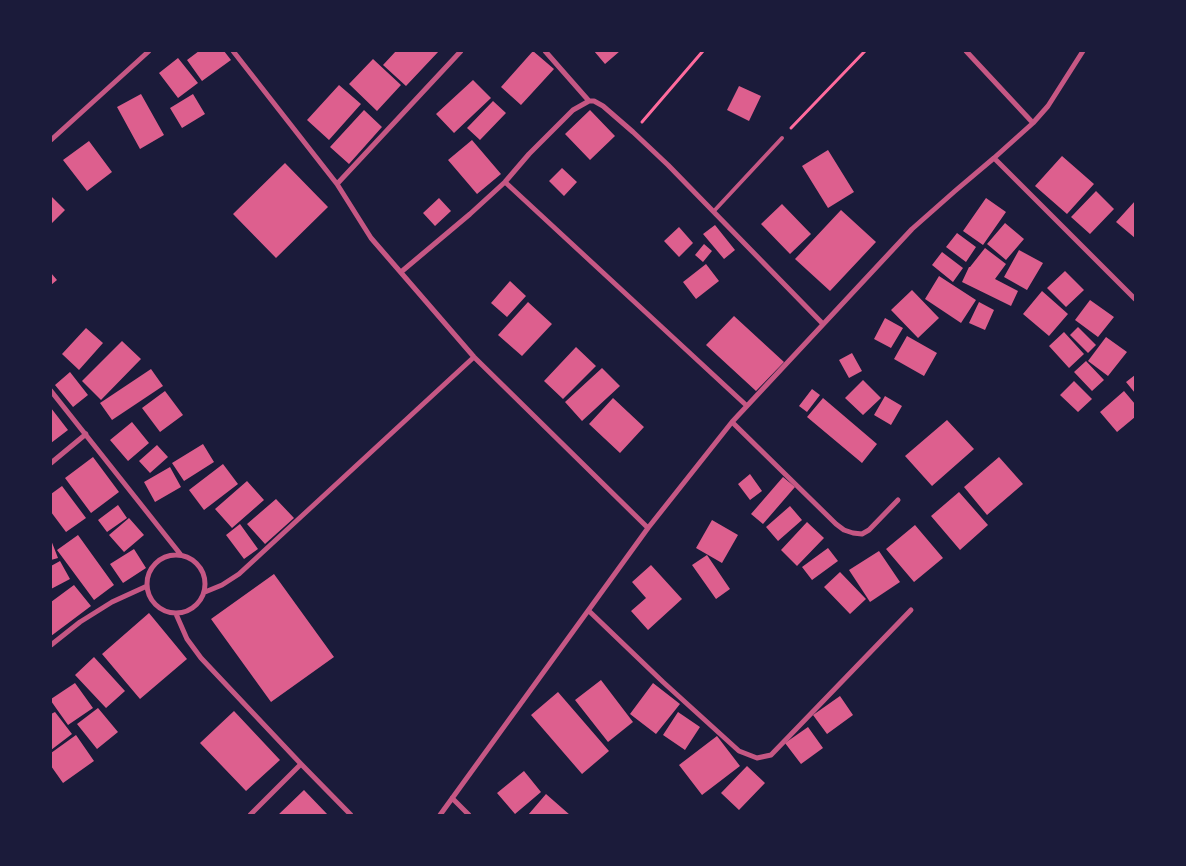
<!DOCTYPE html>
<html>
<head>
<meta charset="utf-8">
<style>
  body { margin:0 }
  #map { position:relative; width:1186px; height:866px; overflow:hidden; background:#1b1b3a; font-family:"PT Sans Narrow",sans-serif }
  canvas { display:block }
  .frame { position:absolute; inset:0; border:52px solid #1b1b3a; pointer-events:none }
</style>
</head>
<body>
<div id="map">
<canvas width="1186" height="866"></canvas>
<div class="frame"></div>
</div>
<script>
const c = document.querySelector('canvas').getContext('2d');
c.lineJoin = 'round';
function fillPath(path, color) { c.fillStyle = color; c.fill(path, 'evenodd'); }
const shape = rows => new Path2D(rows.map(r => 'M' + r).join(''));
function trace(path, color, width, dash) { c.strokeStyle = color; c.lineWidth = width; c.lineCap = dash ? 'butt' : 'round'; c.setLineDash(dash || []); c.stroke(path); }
const building = shape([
  [199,51,224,51,231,60,202,81,187,60],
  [396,51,439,51,406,86,383,65],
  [533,51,554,69,521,105,501,87],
  [594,51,620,51,605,64],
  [178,58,198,83,178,98,159,73],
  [373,59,401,85,377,111,349,84],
  [473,80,491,98,454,133,436,114],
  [339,85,361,104,329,140,307,120],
  [739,86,761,96,749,121,727,110],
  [141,94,164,135,140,149,117,107],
  [193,94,205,114,182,128,170,108],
  [493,101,506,113,480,140,467,128],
  [364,110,382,127,349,164,330,147],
  [590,110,615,136,590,160,565,134],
  [472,140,501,174,477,194,448,160],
  [89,141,112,172,87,191,63,160],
  [828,150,854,192,828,208,802,166],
  [1062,156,1094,184,1067,214,1035,186],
  [285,163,328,207,276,258,233,214],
  [562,168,577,182,564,196,549,181],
  [1096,191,1114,209,1090,234,1071,217],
  [51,196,65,210,51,224],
  [439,198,451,211,435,226,423,213],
  [986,198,1006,212,983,245,963,231],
  [1135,201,1135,238,1116,222],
  [782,204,811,234,790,254,761,224],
  [841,210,876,242,830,291,795,259],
  [1005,223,1024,239,1006,260,987,244],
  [715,225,735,250,724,259,703,234],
  [679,227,693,243,679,257,664,241],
  [957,233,976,247,966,262,946,247],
  [704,244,712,251,703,262,695,255],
  [985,248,1006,264,995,279,1018,291,1011,306,962,282,969,267,970,267],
  [1019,250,1043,263,1027,290,1004,277],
  [942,252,963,268,953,282,932,265],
  [706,264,719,281,696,299,683,282],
  [1065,271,1084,290,1066,307,1047,288],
  [51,273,57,280,51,285],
  [939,276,976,300,961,323,925,299],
  [510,281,526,296,507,317,491,303],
  [912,290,939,318,918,338,891,310],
  [1042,291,1068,314,1049,336,1023,314],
  [1090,300,1114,317,1098,337,1075,320],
  [528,302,552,324,522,356,498,335],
  [979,302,994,310,985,330,969,323],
  [734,316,784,362,756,391,706,345],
  [885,318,903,328,891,348,874,339],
  [1078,327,1096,345,1088,353,1070,335],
  [86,328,103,343,79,370,62,354],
  [1064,332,1084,354,1069,368,1049,346],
  [907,336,937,353,924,376,894,359],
  [1106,337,1127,352,1108,376,1088,361],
  [122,341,141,359,101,400,82,381],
  [576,347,596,366,563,399,544,381],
  [852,353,862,371,849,378,839,360],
  [1086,361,1104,380,1092,391,1074,372],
  [602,368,620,386,582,421,565,402],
  [151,369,163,386,112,420,100,403],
  [70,372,88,395,73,407,55,385],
  [1135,375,1135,393,1126,382],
  [863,380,881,398,863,415,845,398],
  [1074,381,1092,399,1078,412,1060,395],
  [812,389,820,395,807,412,799,406],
  [165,391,183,415,160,432,142,408],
  [1124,391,1135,404,1135,417,1117,432,1100,412],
  [885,396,902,406,891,425,874,415],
  [613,398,644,427,620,453,589,424],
  [823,398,877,444,862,463,807,417],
  [51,408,68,430,51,443],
  [947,420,974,449,932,486,905,456],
  [132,422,149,443,128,461,110,440],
  [203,444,214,462,184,481,172,463],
  [157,445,168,457,150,473,139,461],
  [93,457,119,492,91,513,65,478],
  [999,457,1023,484,987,515,964,487],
  [223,464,238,484,204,510,189,490],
  [170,467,181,487,155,502,144,482],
  [750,474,762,491,750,500,738,484],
  [783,477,795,487,763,524,751,514],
  [247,481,264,500,232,528,215,509],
  [62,486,86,518,66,532,51,512,51,494],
  [959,492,988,525,960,550,931,516],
  [276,499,294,518,265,544,247,524],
  [118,505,127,518,107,532,98,520],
  [790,506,802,520,778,541,766,527],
  [129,518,144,535,124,552,109,535],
  [712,520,738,535,722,563,696,548],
  [807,522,824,538,797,566,781,550],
  [240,524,258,549,244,559,226,535],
  [915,525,943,558,914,582,886,549],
  [78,535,114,585,94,600,57,550],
  [51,540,58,558,51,560],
  [828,548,838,561,812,580,802,567],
  [134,549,146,568,123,583,110,564],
  [879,551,900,582,870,602,849,570],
  [707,555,730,589,716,599,692,565],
  [60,561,70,579,51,589,51,566],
  [651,565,682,599,648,630,631,611,646,598,632,582],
  [840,572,866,599,850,614,824,587],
  [274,574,334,657,271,702,211,619],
  [74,585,91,606,51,636,51,602],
  [149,613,187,659,140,699,102,654],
  [94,657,125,691,106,708,75,675],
  [601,680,633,722,608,742,575,700],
  [75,683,93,708,68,725,51,701,51,699],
  [653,683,680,704,656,734,630,714],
  [558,692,609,751,582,774,531,715],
  [840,696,853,715,827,734,813,715],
  [98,708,118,732,97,749,77,724],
  [234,711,280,760,246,791,200,743],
  [55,712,72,734,51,750,51,714],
  [678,712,700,727,685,750,663,735],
  [808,727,823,748,801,764,785,743],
  [76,735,94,761,63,783,51,766,51,753],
  [717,736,740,766,702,795,679,765],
  [747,766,765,783,739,810,721,793],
  [524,771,541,792,515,814,497,793],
  [304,790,328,815,278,815],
  [546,794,570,815,528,815]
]);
const path = shape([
  [642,122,703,51],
  [791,128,865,51]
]);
const service = shape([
  [714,211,782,138]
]);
const minor = shape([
  [233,51,337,184,371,238,474,357,648,528],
  [545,51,589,101],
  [966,51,1033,123],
  [589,101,594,101,603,106,633,132,668,165,823,324],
  [51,140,149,51],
  [994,158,1135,299],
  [505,182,747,406],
  [337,184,461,51],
  [401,272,470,214,505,182,529,154,573,110,589,101],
  [51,391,181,555],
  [732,422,836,524,844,530,853,533,862,534,869,530,898,500],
  [51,463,86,434],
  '147 584a29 29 0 1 1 58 0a29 29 0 1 1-58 0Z',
  [205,592,222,585,239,574,474,357],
  [589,611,663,682,739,751,757,758,771,755,911,610],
  [176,614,187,639,201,658,301,764,351,815],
  [51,645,80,622,112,602,147,586],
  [452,798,469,815],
  [250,815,301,764],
  [440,815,648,528,732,422,912,229,955,191,994,158,1033,123,1048,106,1083,51]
]);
fillPath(building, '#dd5f8e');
trace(path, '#ff6b9d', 3);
trace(service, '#c65784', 4);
trace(minor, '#c65784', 5);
</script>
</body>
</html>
